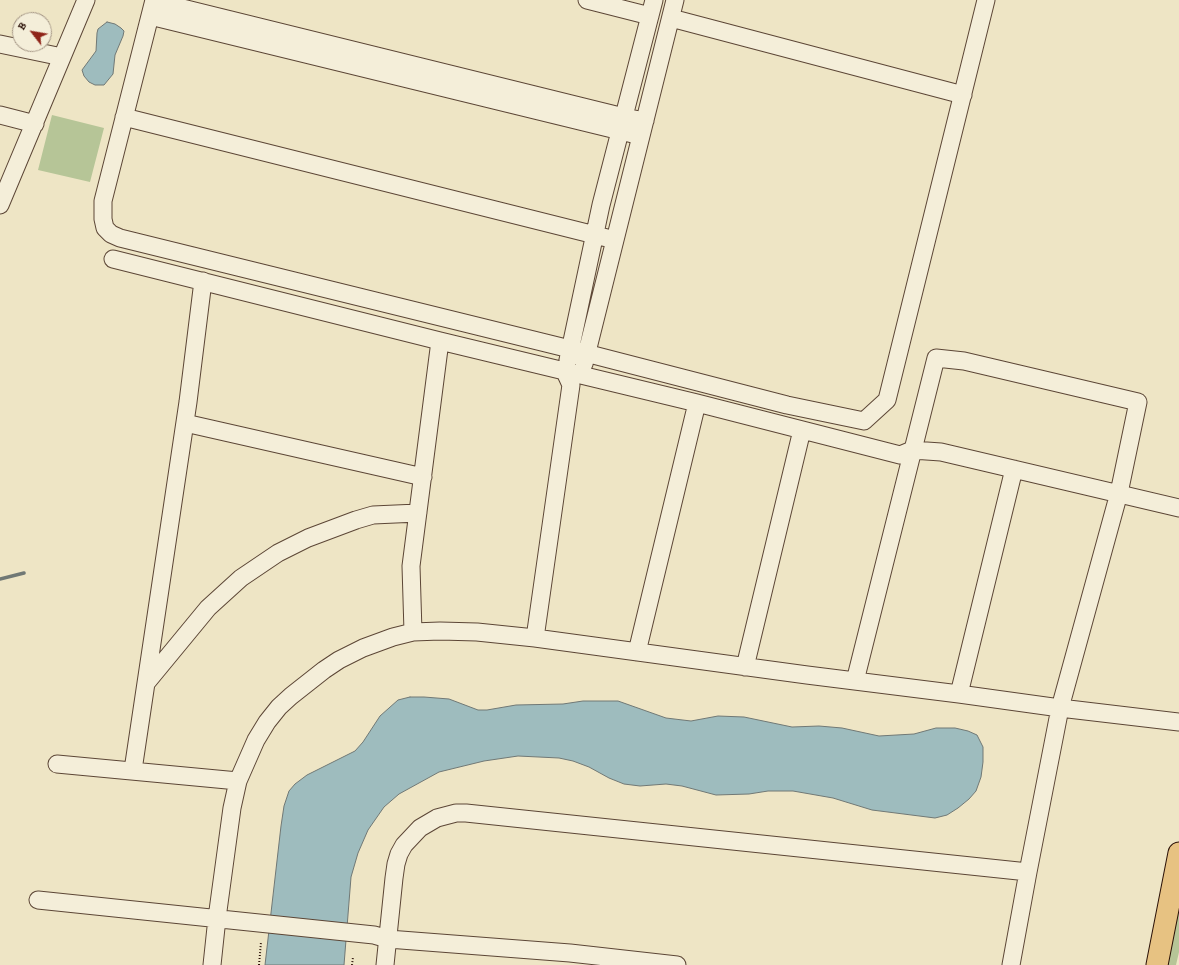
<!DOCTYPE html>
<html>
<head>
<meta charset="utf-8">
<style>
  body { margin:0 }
  #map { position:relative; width:1179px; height:965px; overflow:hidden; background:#eee5c5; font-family:Alegreya,serif }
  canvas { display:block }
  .north { position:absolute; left:12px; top:12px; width:40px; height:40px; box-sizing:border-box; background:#f4eed9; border:1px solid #a49685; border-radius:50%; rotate:301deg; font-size:11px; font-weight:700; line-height:16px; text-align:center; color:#2b1107 }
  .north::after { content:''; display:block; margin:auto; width:14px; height:18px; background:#8f2418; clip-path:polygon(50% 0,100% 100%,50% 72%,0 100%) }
</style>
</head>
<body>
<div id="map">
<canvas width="1179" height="965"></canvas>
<div class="north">B</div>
</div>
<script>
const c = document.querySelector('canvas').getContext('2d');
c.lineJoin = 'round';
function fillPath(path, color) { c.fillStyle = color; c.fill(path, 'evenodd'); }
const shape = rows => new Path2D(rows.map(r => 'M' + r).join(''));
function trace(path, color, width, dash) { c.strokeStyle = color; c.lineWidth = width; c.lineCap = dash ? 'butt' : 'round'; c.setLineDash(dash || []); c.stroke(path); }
const green = shape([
  [52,115,104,128,90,182,38,170],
  [1179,900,1179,952,1176,965,1166,965]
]);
const water = shape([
  [107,22,115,24,121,28,124,31,123,36,115,55,113,74,104,85,95,85,89,82,84,76,82,70,96,51,97,33,98,29,107,22],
  [410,697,424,697,449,699,478,710,487,710,516,705,563,704,583,701,618,701,666,718,691,721,718,716,744,717,792,727,819,726,842,728,879,736,914,734,936,728,955,728,968,731,977,735,983,747,983,762,981,777,976,791,969,799,958,808,947,815,935,818,872,810,833,798,793,791,768,791,749,794,716,795,682,786,666,784,640,786,624,784,609,778,589,767,573,761,559,758,518,756,484,761,439,772,399,794,384,807,368,830,358,853,351,877,344,965,265,965,281,826,284,806,289,791,295,784,307,775,355,751,363,742,380,716,398,700,410,697]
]);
const stream = shape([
  [0,579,24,573]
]);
const path = shape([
  [259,965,261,942],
  [352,965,353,957]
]);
const minor = shape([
  [154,0,103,201,103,219,105,228,111,234,120,238,570,349,787,405,864,421,887,400,986,0],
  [587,0,650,16],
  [154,1,624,117,645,121],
  [150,16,641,136],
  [671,18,963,95],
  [0,44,62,57],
  [0,115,35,124],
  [124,117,615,240],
  [0,205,86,0],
  [113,259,440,341,697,403,900,455,912,450,941,452,1179,508],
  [568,360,601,205,654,0],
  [584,364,675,0],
  [185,423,423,477],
  [413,632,411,566,440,341],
  [535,638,571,385,565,372],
  [637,652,697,403],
  [745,667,802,430],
  [855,681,936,358,964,361,1138,402,1119,493,1060,708,1028,872,1011,965],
  [147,682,208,608,241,578,278,553,308,538,356,520,373,515,418,513],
  [959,694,1014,469],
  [57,764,238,781],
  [133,770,188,402,203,281],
  [38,900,374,935,388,939,570,953,677,965],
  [212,965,217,918,232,808,238,781,256,740,267,722,279,707,291,696,324,670,339,660,363,648,393,637,413,632,440,631,477,632,535,638,807,675,959,694,1060,708,1179,722],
  [385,965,394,878,396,864,399,854,404,845,420,828,437,818,456,813,466,813,1028,872]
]);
const major = shape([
  [1157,965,1179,853]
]);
fillPath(green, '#b6c597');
fillPath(water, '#9ebcbe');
trace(water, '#707875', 1);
trace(stream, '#707875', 3.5);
trace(minor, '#5c4636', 19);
trace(major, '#2b1107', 23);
trace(path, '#2b1107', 2, [1, 2]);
trace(minor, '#f4eed9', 17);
trace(major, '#e7c282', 21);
</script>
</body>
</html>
